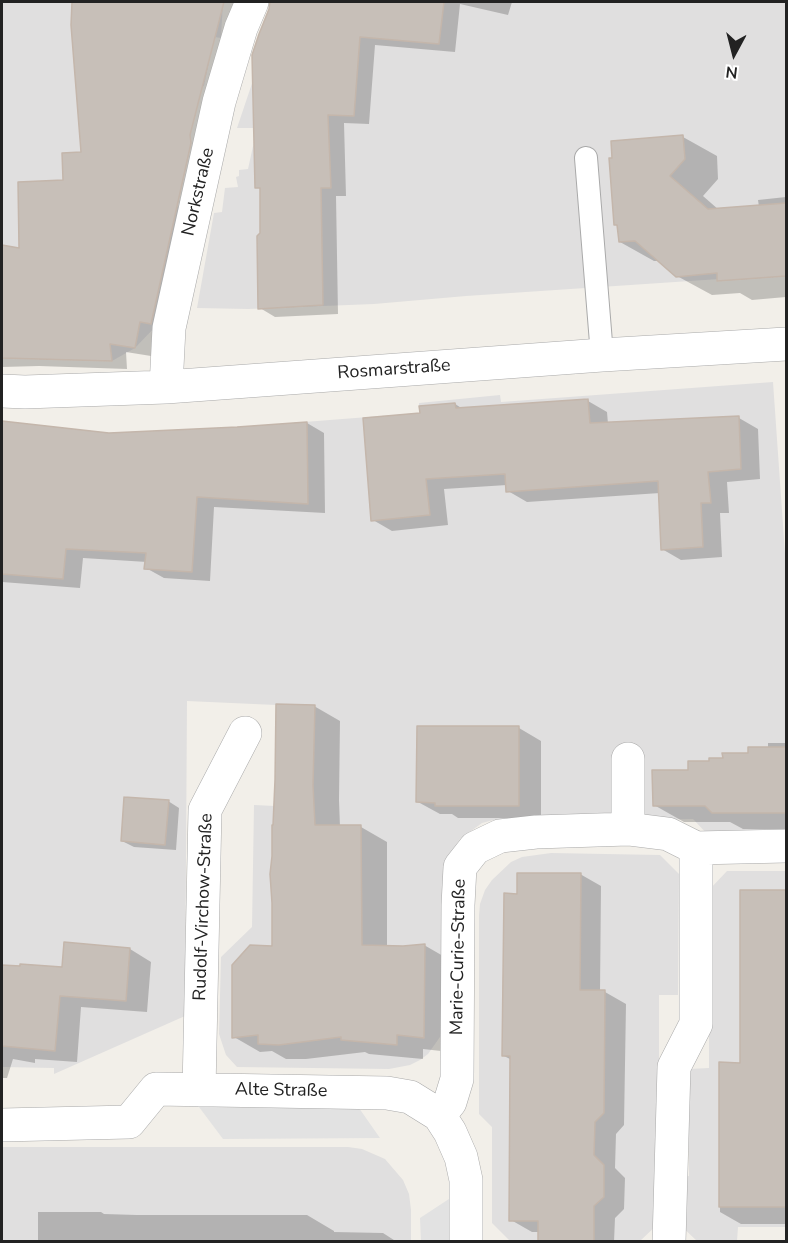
<!DOCTYPE html>
<html>
<head>
<meta charset="utf-8">
<style>
  body { margin:0 }
  #map { position:relative; width:788px; height:1243px; overflow:hidden; background:#f2efe9; font-family:"Nunito Sans",sans-serif }
  canvas { display:block }
  .frame { position:absolute; inset:0; border:3px solid #222; pointer-events:none }
  .north { position:absolute; left:704px; top:24px; width:60px; height:60px; -webkit-text-stroke:4px #fff; paint-order:stroke; rotate:187deg; font-size:16px; font-weight:700; line-height:24px; text-align:center; color:#222 }
  .north::after { content:''; display:block; margin:auto; width:21px; height:27px; background:#222; clip-path:polygon(50% 0,100% 100%,50% 72%,0 100%) }
</style>
</head>
<body>
<div id="map">
<canvas width="788" height="1243"></canvas>
<div class="frame"></div>
<div class="north">N</div>
</div>
<script>
const c = document.querySelector('canvas').getContext('2d');
c.lineJoin = 'round';
function fillPath(path, color) { c.fillStyle = color; c.fill(path, 'evenodd'); }
const shape = rows => new Path2D(rows.map(r => 'M' + r).join(''));
function trace(path, color, width, dash) { c.strokeStyle = color; c.lineWidth = width; c.lineCap = dash ? 'butt' : 'round'; c.setLineDash(dash || []); c.stroke(path); }
function drawText(font, color, halo, rows, align = 'center') {
  c.font = font + ' "Nunito Sans",sans-serif'; c.lineWidth = 4.5; c.setLineDash([]); c.textBaseline = 'middle'; c.strokeStyle = halo; c.fillStyle = color; for (const [text, x, y, turn = 0] of rows) {
    c.save(); c.translate(x, y); c.rotate((+turn || 0) * Math.PI / 180); c.textAlign = isNaN(turn) ? turn : align; if (halo) c.strokeText(text, 0, 0); c.fillText(text, 0, 0); c.restore();
  }
}
const residential = shape([
  [2,2,223,2,221,38,214,37,204,86,188,88,191,147,188,147,175,197,179,198,177,207,179,207,159,323,135,348,112,361,2,358],
  [318,2,786,2,786,276,736,280,735,278,466,296,374,304,248,309,197,308,214,213,222,212,225,188,238,187,236,177,239,176,239,170,248,169,257,128,237,128,272,24,287,38],
  [773,382,786,568,786,835,709,836,693,819,650,820,638,806,618,806,607,819,497,819,482,823,460,839,454,848,443,1027,440,1037,428,1054,420,1060,410,1065,389,1069,237,1067,226,1055,219,1034,221,957,252,927,254,805,275,806,276,705,187,701,185,1016,54,1074,54,1068,2,1067,2,421,109,433,228,428,419,413,419,403,500,395,501,402],
  [551,853,660,855,679,874,678,995,659,995,659,1223,640,1241,510,1241,492,1223,492,1127,479,1114,479,915,480,904,485,890,492,880,511,862,522,857],
  [727,871,786,871,786,1227,738,1227,737,1241,697,1241,678,1223,679,1177,689,1176,689,1069,709,1068,709,890],
  [2,1147,348,1147,362,1149,385,1159,403,1180,409,1194,411,1210,411,1241,2,1241]
]);
const parking = shape([
  [199,1107,359,1108,380,1138,223,1139],
  [452,1197,453,1241,421,1241,420,1218]
]);
const shadow = shape([
  [74,2,242,2,156,330,151,356,126,352,127,369,39,366,2,367,2,253,21,249,82,153,73,25],
  [320,2,512,2,508,15,460,4,455,52,375,45,369,124,344,123,346,196,336,196,338,314,275,317,260,308,261,189,257,187,289,37],
  [683,137,717,156,718,179,703,196,719,210,759,207,758,200,786,197,786,297,752,300,740,293,712,295,677,276,660,261,654,261,620,242,619,226,616,225],
  [588,401,607,412,608,424,739,418,758,429,760,479,727,482,729,513,720,513,722,557,681,560,662,549,660,493,527,502,508,491,507,485,444,489,448,525,392,531,373,520,421,414,455,404,463,409],
  [2,422,109,435,307,423,324,433,325,513,214,507,210,581,164,578,146,568,147,562,83,558,80,588,2,582],
  [314,706,340,721,339,800,340,827,361,827,387,842,387,947,424,945,450,960,450,1052,423,1049,423,1059,369,1054,365,1052,306,1059,286,1059,272,1051,260,1052,234,1037,273,947],
  [519,728,541,741,541,818,458,818,452,814,440,814,418,802],
  [768,743,786,743,786,829,743,829,730,822,684,822,654,805,689,771,711,763,750,754,768,749],
  [168,801,179,808,176,850,134,847,122,841],
  [580,874,601,886,600,992,605,992,626,1004,624,1125,616,1134,615,1168,625,1178,624,1209,615,1218,614,1242,540,1242,540,1232,532,1232,511,1220,512,1060,504,1056,518,895],
  [742,891,786,892,786,1224,741,1224,720,1212,720,1064,741,1064],
  [130,949,151,962,147,1012,81,1007,77,1062,35,1059,35,1063,13,1059,7,1078,2,1078,2,966,22,968,63,968],
  [38,1212,101,1212,104,1214,137,1215,307,1215,334,1231,334,1232,383,1233,397,1242,38,1242]
]);
const building = shape([
  [72,2,224,2,190,135,191,143,151,324,140,322,135,348,110,344,112,361,2,358,2,245,19,248,18,182,63,180,62,153,81,152,71,25,72,2],
  [270,2,444,2,439,44,360,37,354,116,328,115,331,188,321,188,323,305,258,309,257,236,260,233,260,188,255,188,252,55,259,34,269,9,270,2],
  [683,135,685,159,670,176,708,209,786,203,786,276,717,281,717,273,676,277,635,241,619,242,617,225,614,225,609,158,612,158,611,141,683,135],
  [588,399,590,423,739,416,741,469,708,472,711,503,701,503,703,547,661,550,658,481,506,492,505,474,426,479,430,515,371,521,363,418,420,413,419,406,455,403,456,408,588,399],
  [2,421,109,433,237,427,307,422,308,504,197,497,192,572,144,569,146,553,66,549,63,579,2,574,2,421],
  [276,704,315,705,313,785,315,825,361,825,362,945,403,946,425,944,424,1038,397,1035,397,1045,341,1040,341,1037,279,1045,258,1044,258,1035,232,1038,232,965,250,945,272,946,272,903,270,874,272,856,272,825,273,825,275,780,276,704],
  [417,726,519,726,519,806,435,806,435,803,416,802,417,726],
  [748,747,786,747,786,813,712,813,705,806,653,806,652,770,688,770,688,761,709,761,709,758,723,758,722,753,748,753,748,747],
  [124,797,169,800,165,845,121,841,124,797],
  [517,873,581,873,580,990,605,990,604,1113,595,1122,594,1155,604,1165,604,1197,594,1206,594,1242,538,1242,538,1221,509,1221,510,1056,502,1056,504,893,517,894,517,873],
  [740,890,786,890,786,1207,719,1207,719,1062,740,1063,740,890],
  [64,942,130,948,126,1001,60,996,55,1051,2,1046,2,965,20,966,20,964,62,967,64,942]
]);
const service = shape([
  [586,158,602,355]
]);
const minor = shape([
  [166,387,169,328,219,102,241,28,252,2],
  [2,391,25,392,166,387,602,355,786,344],
  [628,829,628,759],
  [199,1090,205,810,245,733],
  [439,1115,450,1102,457,1079,458,905,460,867,475,848,500,836,536,832,628,829,668,834,696,848,786,846],
  [2,1125,129,1122,156,1089,387,1093,410,1097,439,1115,450,1132,461,1157,466,1180,466,1242],
  [669,1242,674,1067,696,1024,696,848]
]);
const streetNames = [
  ["Norkstraße",199,192,-77],
  ["Rosmarstraße",394,370,-4],
  ["Rudolf-Virchow-Straße",204,907,-88],
  ["Marie-Curie-Straße",459,957,-89],
  ["Alte Straße",281,1091,1]
];
fillPath(residential, '#e0dfdf');
fillPath(parking, '#e2e2e2');
fillPath(shadow, '#0003');
fillPath(building, '#c7bfb8');
trace(building, '#c4b6ab', 1.5);
trace(service, '#a9a9a9', 24);
trace(minor, '#a9a9a9', 34);
trace(service, '#fff', 22);
trace(minor, '#fff', 33);
drawText('18px', '#222', '#fff', streetNames);
</script>
</body>
</html>
